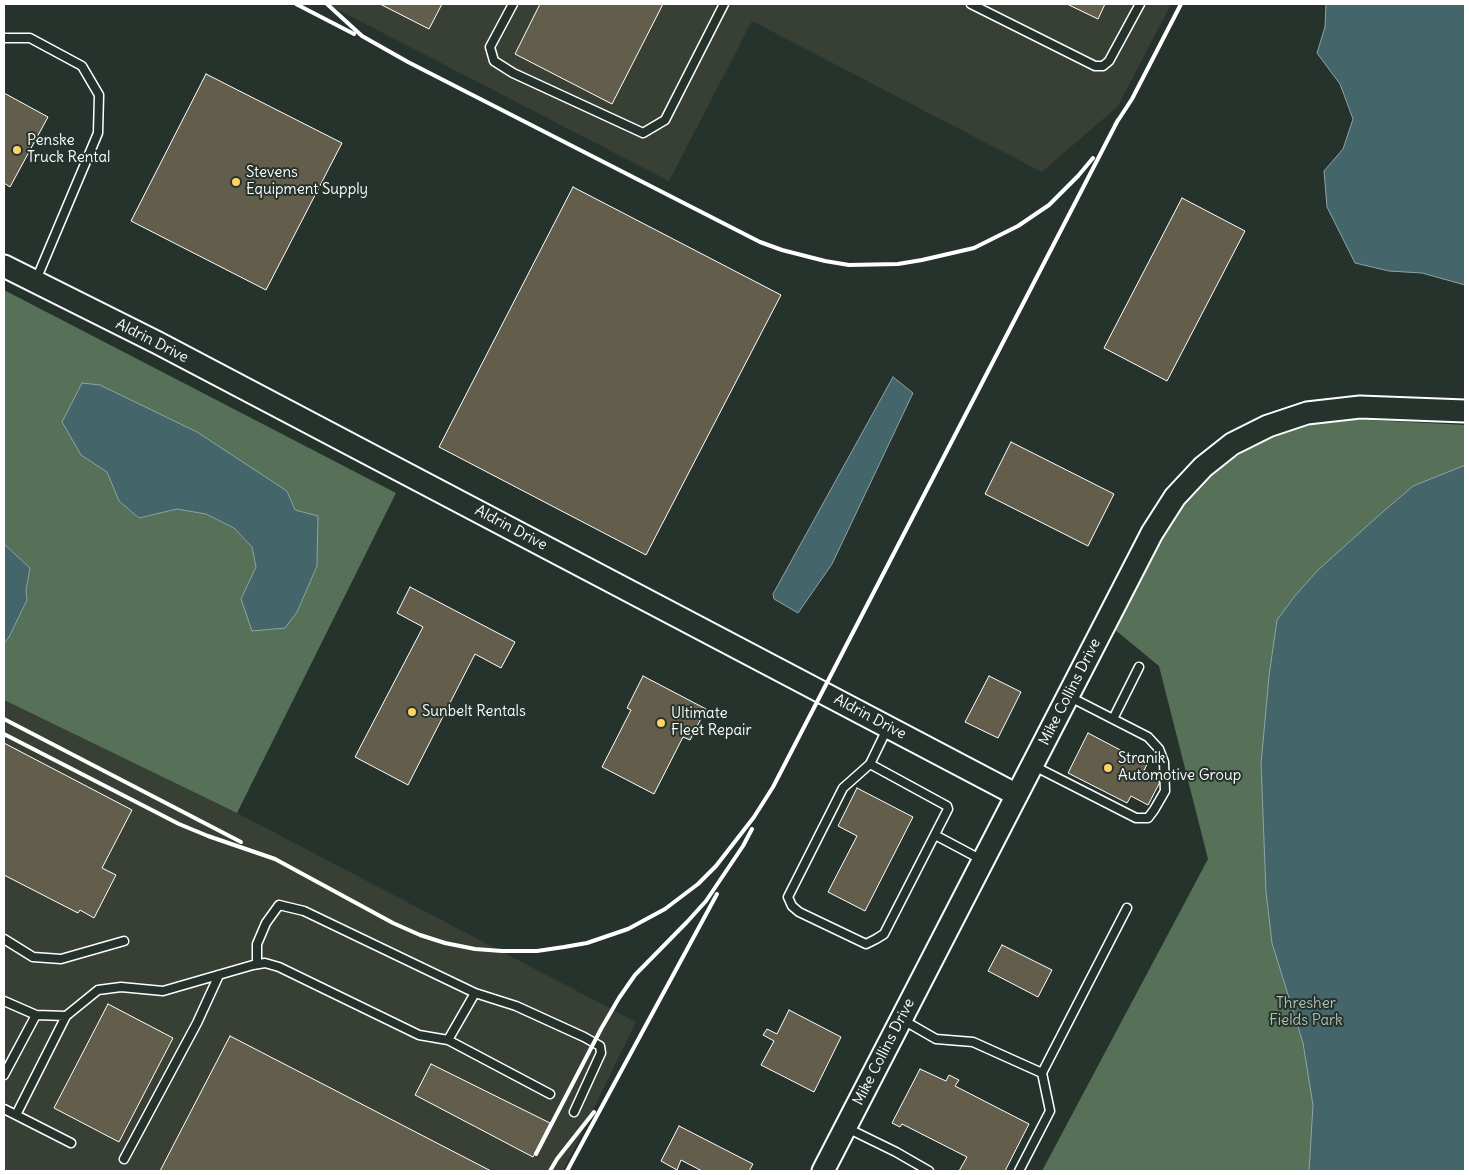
<!DOCTYPE html>
<html>
<head>
<meta charset="utf-8">
<style>
  body { margin:0 }
  #map { position:relative; width:1469px; height:1175px; overflow:hidden; background:#26332d; font-family:Delius,sans-serif }
  canvas { display:block }
  .frame { position:absolute; inset:0; border:5px solid #fff; pointer-events:none }
</style>
</head>
<body>
<div id="map">
<canvas width="1469" height="1175"></canvas>
<div class="frame"></div>
</div>
<script>
const c = document.querySelector('canvas').getContext('2d');
c.lineJoin = 'round';
function fillPath(path, color) { c.fillStyle = color; c.fill(path, 'evenodd'); }
const shape = rows => new Path2D(rows.map(r => 'M' + r).join(''));
function trace(path, color, width, dash) { c.strokeStyle = color; c.lineWidth = width; c.lineCap = dash ? 'butt' : 'round'; c.setLineDash(dash || []); c.stroke(path); }
function drawText(font, color, halo, rows, align = 'center') {
  c.font = font + ' Delius,sans-serif'; c.lineWidth = 4; c.setLineDash([]); c.textBaseline = 'middle'; c.strokeStyle = halo; c.fillStyle = color; for (const [text, x, y, turn = 0] of rows) {
    c.save(); c.translate(x, y); c.rotate((+turn || 0) * Math.PI / 180); c.textAlign = isNaN(turn) ? turn : align; if (halo) c.strokeText(text, 0, 0); c.fillText(text, 0, 0); c.restore();
  }
}
const built = shape([
  [327,4,1171,4,1118,106,1042,172,752,21,669,181],
  [4,700,237,813,636,1022,563,1171,4,1171]
]);
const green = shape([
  [4,290,396,493,237,813,4,700,4,643,9,637,27,600,26,590,30,568,4,544],
  [107,472,287,490,295,510,317,516,317,566,297,612,241,599,256,567,252,547,234,528,206,514,177,509,139,518,119,501],
  [1350,419,1465,425,1465,1171,1042,1171,1208,859,1159,666,1114,629,1160,539,1176,512,1202,484,1227,462,1253,446,1281,432,1315,424]
]);
const water = shape([
  [1326,4,1465,4,1465,285,1422,273,1389,271,1355,263,1327,207,1324,171,1343,149,1353,119,1340,84,1317,53,1325,27,1326,4],
  [893,377,913,393,832,564,798,613,774,599,773,594,893,377],
  [82,383,100,385,197,432,287,491,295,510,318,516,317,566,297,612,285,628,252,631,241,599,256,567,252,547,234,528,206,514,177,509,139,518,119,501,107,472,81,455,62,422,82,383],
  [1463,466,1465,466,1465,1171,1309,1171,1313,1105,1303,1043,1272,943,1266,892,1261,764,1269,676,1277,620,1294,597,1317,571,1377,517,1413,486,1463,466],
  [4,544,30,568,26,590,27,600,9,637,4,643,4,544]
]);
const building = shape([
  [380,4,442,4,429,29,380,4],
  [540,4,663,4,612,104,515,54,540,4],
  [1067,4,1105,4,1098,19,1067,4],
  [206,74,342,143,266,290,131,221,206,74],
  [4,93,48,117,10,187,4,183,4,93],
  [573,187,781,295,646,555,439,447,573,187],
  [1182,198,1245,231,1167,381,1104,348,1182,198],
  [1011,442,1114,494,1088,546,985,494,1011,442],
  [410,587,515,642,501,668,475,654,408,785,355,757,423,627,397,613,410,587],
  [643,676,706,709,690,740,683,737,654,794,602,767,631,710,627,708,643,676],
  [989,676,1021,692,998,738,965,722,989,676],
  [1088,733,1147,764,1143,773,1160,782,1148,805,1131,796,1127,803,1068,773,1088,733],
  [4,743,132,810,102,868,116,875,94,918,80,910,78,913,4,875,4,743],
  [857,788,913,817,865,911,828,892,857,836,838,826,857,788],
  [1002,945,1052,970,1038,997,988,971,1002,945],
  [108,1004,173,1038,119,1142,54,1108,108,1004],
  [789,1010,841,1037,814,1092,761,1065,774,1041,763,1035,767,1029,777,1034,789,1010],
  [230,1036,491,1171,160,1171,230,1036],
  [431,1064,550,1123,533,1157,415,1095,431,1064],
  [920,1069,946,1081,949,1075,959,1080,955,1086,1029,1124,1005,1171,959,1171,967,1157,902,1124,900,1127,892,1123,920,1069],
  [679,1126,753,1164,749,1171,702,1171,681,1160,677,1170,661,1161,679,1126]
]);
const lane = shape([
  [513,4,490,47,494,61,513,73,643,133,665,120,724,4],
  [971,4,1095,66,1103,66,1109,61,1140,4],
  [4,38,30,38,82,66,99,95,98,133,36,280],
  [1113,719,1139,667],
  [870,764,947,806,948,809,884,934,876,939,866,944,799,912,792,906,788,897,843,788,870,764,887,729],
  [1034,766,1136,818,1148,818,1154,810,1165,791,1164,762,1159,749,1148,737,1070,697],
  [935,835,982,860],
  [4,939,33,957,61,959,124,941],
  [257,964,257,944,266,923,279,905,304,911,475,993],
  [4,1001,36,1015,66,1016,98,990,121,987,163,991,253,965,265,963,279,967,419,1035,448,1040,550,1094],
  [903,1020,936,1039,973,1042,1042,1073,1127,908],
  [448,1040,475,993,516,1006,584,1037,600,1046,601,1053,574,1112],
  [4,1075,36,1015],
  [4,1109,16,1115,66,1016],
  [16,1115,71,1143],
  [847,1128,896,1152,929,1171],
  [124,1159,197,1023,219,975],
  [1019,1171,1050,1111,1042,1073]
]);
const secondary = shape([
  [4,266,158,343,422,482,1017,795],
  [823,1171,1152,533,1175,497,1203,467,1232,444,1268,426,1307,413,1360,407,1465,411]
]);
const rail = shape([
  [296,4,354,34],
  [327,4,362,36,408,62,760,242,782,250,825,261,849,265,898,264,922,260,974,248,1018,226,1049,205,1078,176,1093,158],
  [1115,125,1132,99,1181,4],
  [4,719,241,842],
  [4,734,179,824,208,836,275,859,393,923,420,935,445,943,475,949,502,951,537,951,564,947,587,943,628,929,665,909,698,884,716,866,754,817,773,787,1118,120],
  [536,1154,601,1029,619,998,635,975,687,922,706,901,743,846,752,829],
  [550,1171,557,1159,594,1112],
  [567,1171,717,894]
]);
const markers = [
  [17,150,5,"#ffd166"],
  [236,182,5,"#ffd166"],
  [412,712,5,"#ffd166"],
  [661,723,5,"#ffd166"],
  [1108,768,5,"#ffd166"]
];
const poiNames = [
  ["Penske",27,141],
  ["Truck Rental",27,158],
  ["Stevens",246,173],
  ["Equipment Supply",246,190],
  ["Sunbelt Rentals",422,712],
  ["Ultimate",671,714],
  ["Fleet Repair",671,731],
  ["Stranik",1118,759],
  ["Automotive Group",1118,776]
];
const streetNames = [
  ["Aldrin Drive",152,341,27],
  ["Aldrin Drive",511,528,28],
  ["Mike Collins Drive",1070,692,-63],
  ["Aldrin Drive",870,717,28],
  ["Mike Collins Drive",884,1052,-63]
];
const parkNames = [
  ["Thresher",1306,1004],
  ["Fields Park",1306,1021]
];
fillPath(built, '#384036');
fillPath(green, '#567158');
fillPath(water, '#44666b');
trace(water, '#8fa3a6', 1);
fillPath(building, '#635d4c');
trace(building, '#fff', 1);
trace(lane, '#fff', 11);
trace(secondary, '#fff', 25);
trace(lane, '#26332d', 8);
trace(secondary, '#26332d', 21);
trace(rail, '#fff', 4);
for (const [x, y, r, color] of markers) { const dot = new Path2D(); dot.arc(x, y, r, 0, 2 * Math.PI); c.fillStyle = color; c.fill(dot); trace(dot, '#26332d', 2); }
drawText('15px', '#fff', '#26332d', poiNames, 'left');
drawText('15px', '#fff', '#26332d', streetNames);
drawText('15px', '#b3bfb4', '#26332d', parkNames);
</script>
</body>
</html>
